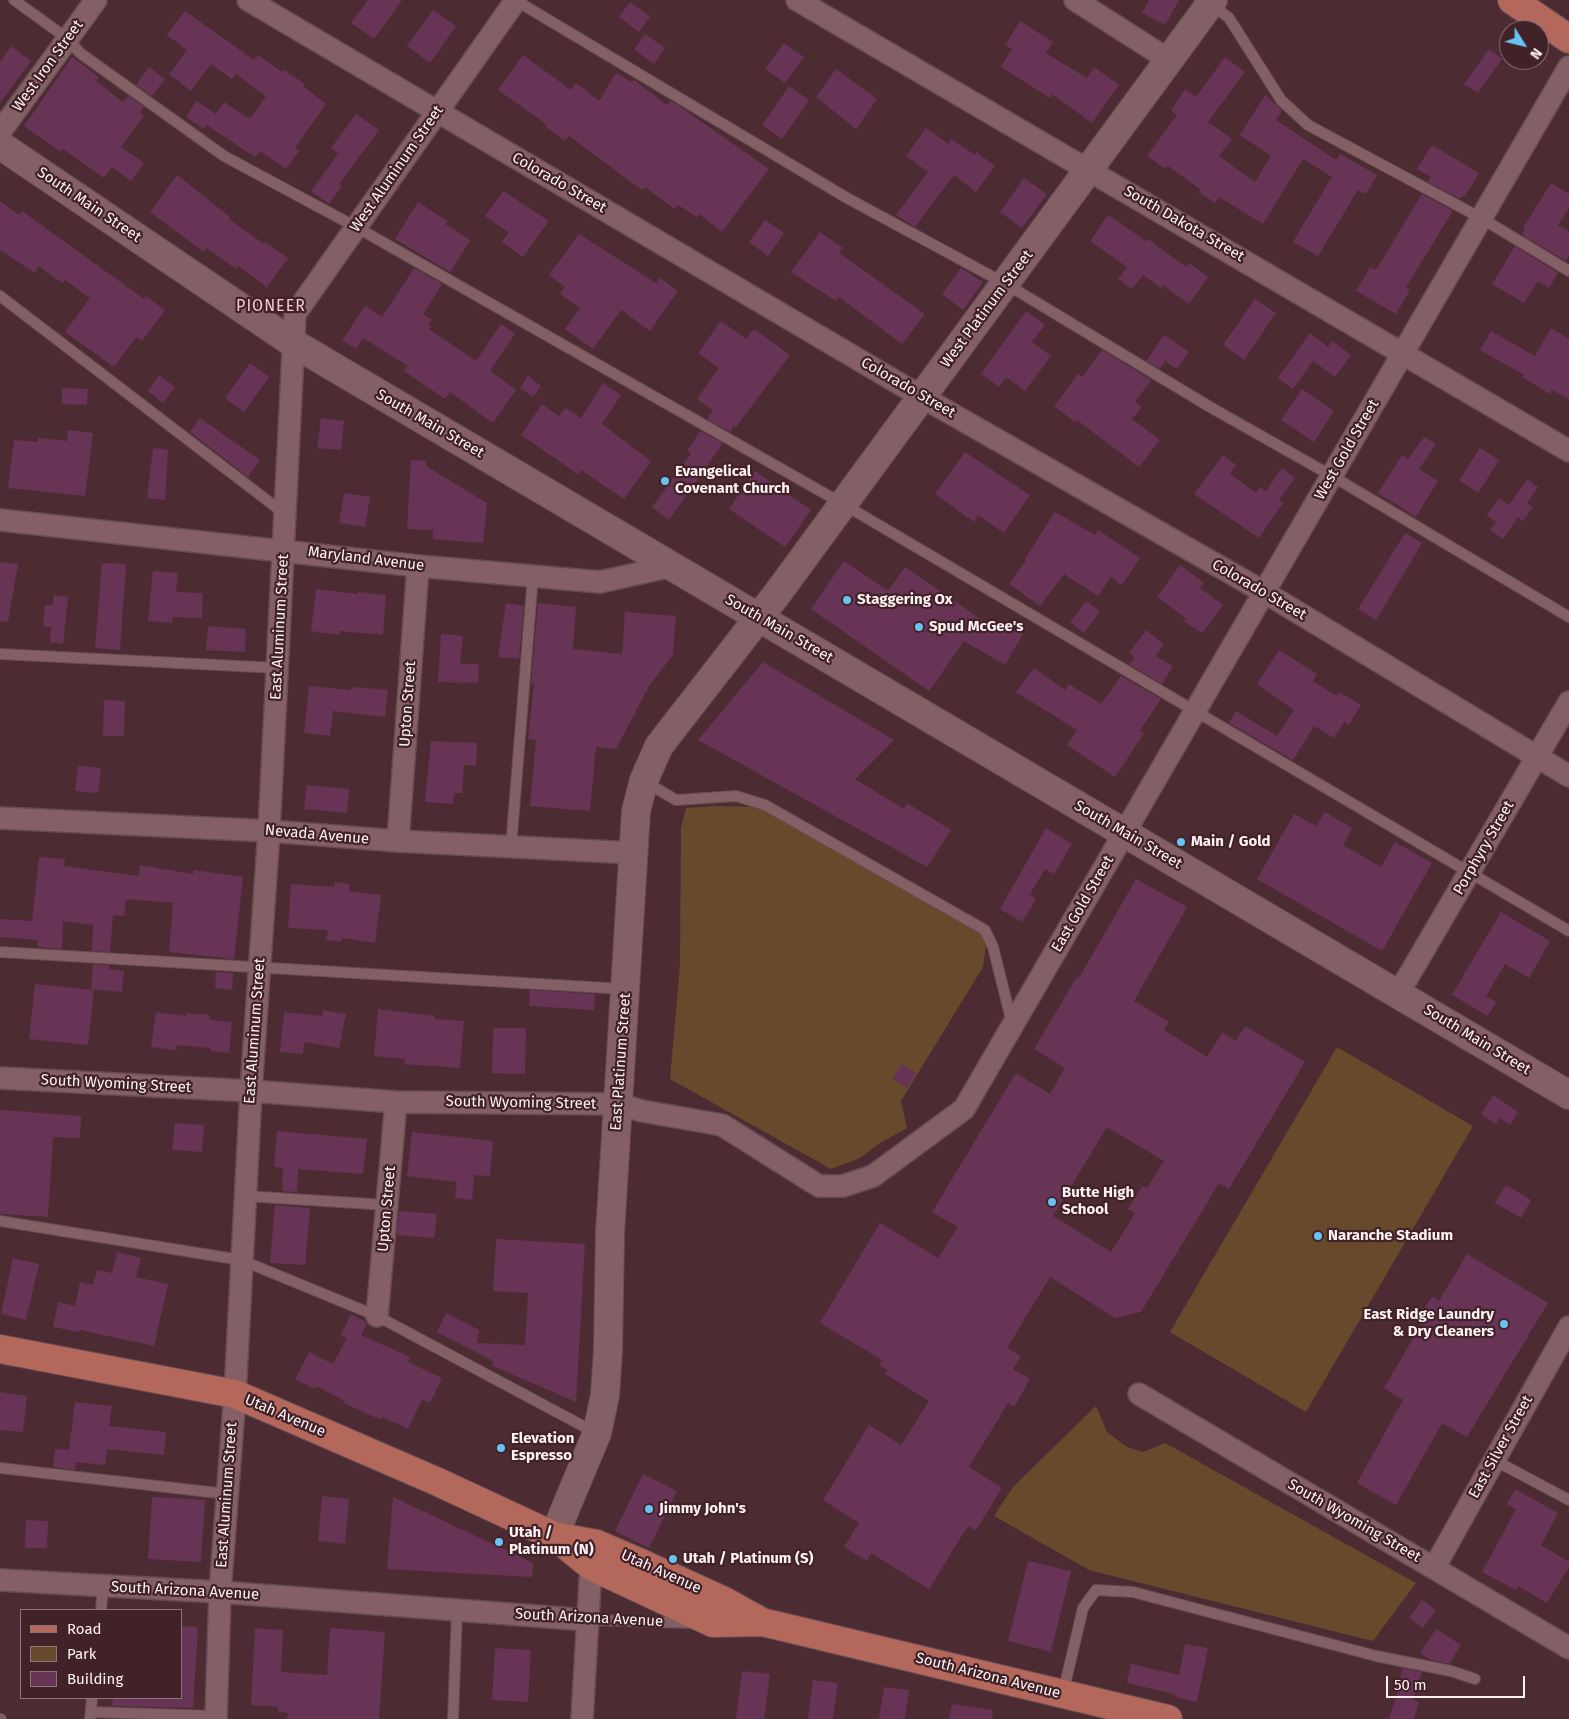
<!DOCTYPE html>
<html>
<head>
<meta charset="utf-8">
<style>
  body { margin:0 }
  #map { position:relative; width:1569px; height:1719px; overflow:hidden; background:#4c2c32; font-family:"Fira Sans",sans-serif }
  canvas { display:block }
  .legend { position:absolute; left:20px; top:1609px; width:162px; height:90px; box-sizing:border-box; background:#412228; border:1px solid #8d7579; margin:0; padding:6px 9px; list-style:none; font-size:15px; color:#fef1f3 }
  .legend li { display:flex; align-items:center; gap:10px; height:25px }
  .legend b { width:25px; border:1px solid #8d7579 }
  .north { position:absolute; left:1499px; top:20px; width:50px; height:50px; box-sizing:border-box; background:#412228; border:1px solid #8d7579; border-radius:50%; rotate:126deg; font-size:14px; font-weight:700; line-height:20px; text-align:center; color:#fef1f3 }
  .north::after { content:''; display:block; margin:auto; width:18px; height:22px; background:#69c3f1; clip-path:polygon(50% 0,100% 100%,50% 72%,0 100%) }
  .scale { position:absolute; left:1386px; top:1676px; width:139px; height:22px; box-sizing:border-box; border:2px solid #fef1f3; border-top:0; padding-left:6px; font-size:15px; line-height:18px; white-space:nowrap; color:#fef1f3; -webkit-text-stroke:4px #412228; paint-order:stroke }
</style>
</head>
<body>
<div id="map">
<canvas width="1569" height="1719"></canvas>
<ul class="legend">
<li><b style="height:6px;background:#b3685b"></b>Road</li>
<li><b style="height:14px;background:#69492b"></b>Park</li>
<li><b style="height:14px;background:#673456"></b>Building</li>
</ul>
<div class="north">N</div>
<div class="scale">50 m</div>
</div>
<script>
const c = document.querySelector('canvas').getContext('2d');
c.lineJoin = 'round';
function fillPath(path, color) { c.fillStyle = color; c.fill(path, 'evenodd'); }
const shape = rows => new Path2D(rows.map(r => 'M' + r).join(''));
function trace(path, color, width, dash) { c.strokeStyle = color; c.lineWidth = width; c.lineCap = dash ? 'butt' : 'round'; c.setLineDash(dash || []); c.stroke(path); }
function drawText(font, color, halo, rows, align = 'center') {
  c.font = font + ' "Fira Sans",sans-serif'; c.lineWidth = 4.5; c.setLineDash([]); c.textBaseline = 'middle'; c.strokeStyle = halo; c.fillStyle = color; for (const [text, x, y, turn = 0] of rows) {
    c.save(); c.translate(x, y); c.rotate((+turn || 0) * Math.PI / 180); c.textAlign = isNaN(turn) ? turn : align; if (halo) c.strokeText(text, 0, 0); c.fillText(text, 0, 0); c.restore();
  }
}
const green = shape([
  [715,806,761,807,980,932,987,939,983,967,901,1101,907,1128,880,1143,860,1158,831,1169,670,1079,680,965,681,828,686,808],
  [1337,1047,1473,1126,1306,1412,1170,1332],
  [1096,1406,1107,1432,1127,1447,1143,1452,1165,1443,1416,1583,1373,1641,1089,1570,994,1516,1013,1487]
]);
const building = shape([
  [368,0,402,0,374,39,351,23],
  [1149,0,1179,0,1165,25,1142,13],
  [630,2,650,17,639,32,619,17],
  [433,10,456,26,430,63,407,46],
  [185,11,254,60,258,55,282,72,284,70,305,84,303,86,326,104,295,148,299,151,286,169,260,151,255,157,207,125,204,129,186,117,196,101,216,114,224,102,250,119,266,96,236,74,232,79,211,64,191,91,169,74,187,50,167,35],
  [1020,21,1053,42,1046,53,1087,78,1094,67,1119,85,1092,123,1052,94,1050,98,1001,67,1012,49,1005,45],
  [645,34,665,48,654,64,634,49],
  [784,43,804,57,785,83,765,69],
  [11,46,31,61,0,103,0,62],
  [1489,49,1502,59,1478,93,1464,84],
  [523,55,571,90,576,83,599,101,616,73,632,82,634,80,667,105,671,101,679,106,769,169,722,232,699,214,697,217,678,205,675,209,645,187,642,190,569,136,565,141,545,126,546,124,498,90],
  [72,57,99,77,96,81,123,102,128,96,144,107,140,113,144,116,121,147,144,163,131,181,112,167,104,178,63,149,61,152,24,126],
  [1225,57,1245,72,1208,122,1232,139,1219,156,1255,182,1271,156,1240,135,1265,95,1282,110,1276,120,1336,160,1340,154,1377,175,1366,194,1358,190,1318,256,1293,242,1332,177,1303,159,1263,224,1219,197,1215,203,1199,192,1201,190,1168,166,1165,169,1147,156,1177,115,1171,110,1185,89,1196,97],
  [149,67,165,79,152,96,136,85],
  [836,69,877,99,856,129,816,97],
  [789,86,809,100,782,139,762,125],
  [356,114,379,130,339,184,342,186,329,204,311,191,338,154,331,148],
  [926,128,948,144,951,139,975,155,976,152,995,166,976,192,954,175,915,227,896,215,928,172,906,156],
  [1432,145,1479,173,1464,197,1462,196,1460,199,1428,182,1431,177,1417,169],
  [177,175,230,217,229,219,264,244,265,242,288,258,267,287,238,266,236,269,207,248,204,252,150,212],
  [1024,178,1047,194,1022,228,1000,212],
  [1551,183,1569,194,1569,208,1558,225,1569,231,1569,255,1566,261,1522,235,1525,230,1523,228],
  [503,191,549,221,523,257,502,242,509,233,485,216],
  [1422,194,1453,211,1406,287,1410,290,1396,314,1356,291,1370,267,1376,270],
  [0,201,19,215,22,211,144,299,146,296,165,310,142,341,136,337,114,367,65,332,90,298,65,280,62,283,39,266,35,273,0,250],
  [418,202,447,221,445,224,470,240,450,272,395,239],
  [1108,215,1146,241,1148,239,1186,267,1189,263,1208,277,1189,304,1163,285,1161,288,1143,275,1132,289,1118,279,1127,267,1090,241],
  [765,220,784,233,768,256,749,242],
  [820,232,843,248,839,253,925,314,902,344,839,297,836,301,791,272],
  [579,234,656,283,660,278,678,291,650,331,621,310,593,349,565,329,580,308,560,294,565,287,549,275],
  [1515,246,1558,273,1549,288,1538,281,1524,303,1492,284],
  [414,268,442,284,423,314,432,320,428,325,431,326,429,329,476,361,501,324,515,334,490,371,516,390,493,423,450,392,445,399,404,371,408,366,363,338,356,349,342,340,365,306,382,317],
  [961,268,983,282,963,310,942,294],
  [1255,299,1276,313,1244,360,1223,345],
  [1026,311,1045,325,1032,342,1051,356,1025,391,1006,377,999,387,981,374],
  [721,321,746,339,754,329,790,355,736,427,734,425,730,432,707,419,713,410,697,399,719,368,698,353],
  [1551,328,1569,339,1569,399,1552,390,1550,394,1522,377,1524,375,1480,350,1491,331,1535,356],
  [1310,333,1328,347,1332,341,1351,355,1335,377,1313,361,1293,389,1278,378],
  [1164,335,1189,352,1177,369,1165,361,1160,369,1146,361],
  [1102,350,1151,380,1135,402,1142,407,1132,419,1160,440,1139,467,1077,420,1075,422,1054,406,1078,374,1082,377],
  [250,363,269,377,244,412,225,398],
  [159,375,175,387,163,403,148,391],
  [528,376,541,386,533,397,520,388],
  [603,383,621,395,602,424,651,461,624,499,581,470,578,474,521,435,542,404,559,416,565,408,581,418],
  [62,388,88,389,87,405,62,404],
  [1302,389,1334,411,1314,442,1281,420],
  [200,418,260,460,248,477,190,432],
  [321,418,344,421,341,450,317,448],
  [68,430,93,433,85,496,8,488,14,440,38,442,38,438,67,441],
  [700,431,723,443,669,520,652,507,691,454,687,451],
  [1424,437,1436,444,1419,469,1438,481,1416,517,1378,493,1402,455,1408,459],
  [153,448,168,450,165,500,147,498],
  [1480,448,1499,460,1478,493,1459,480],
  [965,452,1030,495,1004,533,978,515,974,522,935,494],
  [1223,455,1236,465,1230,474,1256,493,1260,487,1266,491,1282,468,1295,478,1279,500,1283,503,1259,538,1194,494],
  [411,460,426,461,426,466,487,503,483,543,433,539,433,530,407,529],
  [755,471,811,510,785,547,729,509],
  [1527,479,1538,487,1527,503,1533,507,1523,521,1518,517,1503,539,1490,530,1496,522,1487,515,1499,498,1509,505],
  [344,493,370,497,365,527,339,523],
  [1055,512,1095,535,1098,530,1140,558,1122,585,1111,577,1098,596,1064,574,1040,606,1009,584,1026,560,1025,559],
  [1405,533,1422,543,1376,620,1358,609],
  [844,561,888,591,905,567,998,631,1003,623,1023,634,1005,665,964,641,929,691,811,609],
  [0,562,18,564,8,622,0,621],
  [102,563,126,564,120,650,95,648],
  [1180,565,1204,583,1200,588,1223,605,1202,633,1184,621,1186,618,1157,597],
  [153,571,178,573,176,592,203,593,202,618,173,617,172,623,148,621],
  [316,589,358,594,358,592,386,595,383,635,340,631,339,635,311,631],
  [54,595,68,597,63,644,50,642,51,627,43,626,45,605,53,605],
  [1086,601,1100,611,1084,633,1070,622],
  [506,603,524,606,519,659,498,657],
  [538,603,576,607,573,649,622,654,625,612,676,616,673,655,649,686,616,749,596,747,590,811,530,806,536,740,528,739,534,684,531,685],
  [208,626,246,629,245,652,206,650],
  [1146,630,1164,644,1156,656,1173,666,1162,684,1129,664,1135,658,1129,653],
  [441,634,463,636,460,664,479,664,478,683,438,682],
  [1279,650,1317,674,1313,681,1337,696,1339,692,1361,705,1349,725,1344,722,1334,738,1314,726,1293,760,1229,723,1236,711,1277,736,1294,710,1257,684],
  [763,662,894,740,855,779,904,809,907,803,951,830,927,867,698,740],
  [1034,668,1065,690,1069,684,1101,704,1121,676,1161,699,1140,730,1144,733,1115,777,1067,745,1077,730,1016,692],
  [309,686,351,690,351,687,388,690,385,717,333,711,330,736,304,733],
  [104,700,125,701,124,736,103,736],
  [431,741,477,743,476,766,464,765,462,793,454,793,453,804,425,802],
  [78,766,101,768,98,793,75,791],
  [307,785,349,789,347,813,304,809],
  [1325,812,1352,828,1343,845,1381,867,1395,842,1432,863,1382,951,1257,879,1294,814,1316,826],
  [1046,828,1072,844,1054,874,1045,869,1030,894,1036,899,1022,922,1000,909],
  [39,857,65,859,64,866,139,876,140,865,193,874,194,870,243,877,234,959,169,952,173,903,126,899,124,916,113,915,110,952,92,951,93,925,63,921,62,949,38,947,38,940,0,937,0,919,32,921],
  [1136,879,1187,907,1134,1001,1169,1022,1164,1030,1207,1057,1222,1033,1236,1041,1245,1026,1305,1062,1229,1189,1219,1183,1141,1312,1115,1318,1050,1277,1007,1348,1021,1356,1013,1369,1030,1379,1014,1407,1008,1403,969,1467,1002,1488,976,1530,968,1526,929,1589,871,1553,867,1561,844,1547,859,1523,823,1500,869,1425,901,1445,929,1401,885,1374,887,1370,879,1365,882,1360,820,1323,880,1223,938,1258,958,1227,932,1212,1016,1073,1050,1094,1065,1068,1034,1049,1077,977,1079,978],
  [1107,1127,1164,1161,1147,1188,1142,1186,1128,1209,1135,1213,1111,1252,1053,1216],
  [335,882,350,884,349,891,381,895,375,943,342,938,341,942,326,940,328,930,288,928,291,884,334,887],
  [1501,912,1550,941,1529,978,1505,964,1486,996,1496,1002,1488,1016,1452,995],
  [93,964,109,965,109,969,124,971,122,992,91,989],
  [216,972,233,973,232,990,215,988],
  [35,984,94,990,88,1045,29,1039],
  [530,990,595,994,594,1010,529,1006],
  [378,1009,435,1016,435,1019,464,1021,460,1068,404,1064,405,1059,374,1056],
  [323,1010,346,1014,339,1048,304,1042,303,1054,280,1052,284,1012,322,1016],
  [156,1012,186,1016,186,1013,210,1015,209,1020,232,1022,229,1053,210,1051,210,1048,177,1045,176,1050,151,1047],
  [493,1028,526,1028,525,1074,492,1073],
  [902,1064,916,1073,907,1088,892,1079],
  [1493,1095,1518,1112,1510,1125,1500,1118,1496,1124,1481,1114],
  [0,1110,81,1116,80,1138,53,1137,48,1217,0,1214],
  [175,1123,204,1125,202,1152,172,1150],
  [277,1131,367,1139,363,1174,298,1169,297,1192,282,1191,283,1168,274,1167],
  [412,1132,493,1141,490,1176,474,1175,472,1200,455,1198,457,1182,407,1176],
  [1506,1185,1531,1200,1521,1218,1495,1203],
  [275,1205,310,1208,305,1265,270,1263],
  [399,1211,437,1214,434,1238,397,1235],
  [496,1239,585,1244,576,1402,493,1366,493,1361,437,1332,446,1313,479,1330,477,1343,525,1345,528,1293,493,1291],
  [117,1252,141,1258,136,1277,168,1284,154,1346,80,1330,79,1332,53,1327,58,1302,75,1306,80,1282,93,1285,97,1270,112,1273],
  [1467,1254,1548,1303,1467,1437,1442,1423,1396,1505,1357,1483,1403,1400,1384,1388,1422,1323,1418,1320,1432,1296,1439,1301],
  [13,1258,39,1264,26,1320,1,1314],
  [351,1314,367,1323,361,1335,410,1357,408,1362,442,1378,430,1403,422,1399,408,1429,382,1417,381,1420,344,1403,345,1401,316,1386,315,1389,295,1379,309,1352,333,1364,347,1338,341,1335],
  [0,1392,27,1396,23,1432,0,1430],
  [75,1402,112,1406,109,1426,166,1432,164,1455,107,1449,105,1465,76,1462,75,1470,53,1467,55,1449,69,1450],
  [643,1474,677,1491,649,1548,615,1531],
  [1515,1489,1558,1513,1541,1545,1569,1562,1569,1567,1547,1603,1518,1586,1516,1590,1482,1572,1516,1509,1507,1504],
  [322,1496,349,1499,345,1544,318,1541],
  [152,1497,205,1500,201,1562,148,1559],
  [393,1497,533,1563,532,1577,387,1569],
  [26,1520,48,1521,47,1548,25,1548],
  [1028,1561,1071,1571,1051,1652,1008,1641],
  [1422,1600,1436,1610,1423,1628,1409,1618],
  [181,1626,198,1627,193,1708,112,1706,113,1698,181,1698],
  [255,1628,283,1630,281,1672,327,1675,330,1628,385,1632,379,1719,287,1719,288,1713,278,1712,278,1707,251,1705],
  [1436,1629,1461,1645,1449,1664,1431,1660,1420,1653],
  [1185,1644,1208,1648,1197,1702,1175,1697,1175,1694,1127,1683,1131,1664,1179,1675],
  [495,1648,531,1650,528,1702,492,1700],
  [1403,1668,1422,1672,1413,1700,1419,1702,1414,1719,1389,1719,1400,1685,1398,1684],
  [742,1671,770,1674,764,1719,736,1719],
  [813,1680,838,1683,833,1719,808,1719],
  [884,1687,909,1690,905,1719,879,1719],
  [952,1704,993,1710,992,1719,949,1719]
]);
const lane = shape([
  [14,0,68,39,80,53,224,156,356,227,843,504,1569,931],
  [515,0,847,198,1006,284,1210,407,1332,476,1569,617],
  [1211,4,1229,18,1281,100,1308,125,1481,218,1569,271],
  [0,296,285,514],
  [0,654,278,668],
  [644,781,676,800,736,796,765,805,985,930,993,947,1012,1023],
  [511,847,533,576],
  [0,952,624,989],
  [245,1196,387,1205],
  [0,1221,241,1260,377,1316,596,1433],
  [1494,1460,1569,1500],
  [0,1468,227,1494],
  [101,1610,103,1587],
  [588,1620,692,1623],
  [1063,1693,1083,1608,1096,1590,1133,1592,1376,1656,1451,1671,1475,1679],
  [91,1712,216,1716],
  [0,1719,1,1719],
  [90,1719,92,1698],
  [453,1719,457,1610]
]);
const street = shape([
  [248,0,922,397,1264,592,1569,776],
  [797,0,1569,451],
  [1075,0,1169,60],
  [0,132,96,0],
  [0,520,418,566,600,582,672,566],
  [0,818,269,831,398,841,634,853],
  [398,841,418,566],
  [1398,994,1569,702],
  [0,1078,251,1091,396,1102,618,1104,642,1111,722,1125,819,1186,843,1186,873,1176,964,1109,1569,67],
  [377,1316,396,1102],
  [1139,1394,1569,1648],
  [1434,1568,1569,1327],
  [0,1580,220,1592,588,1620],
  [216,1719,220,1592,235,1394,251,1091,269,831,295,314,516,0],
  [582,1719,591,1566,590,1553]
]);
const secondary = shape([
  [0,145,293,343,1569,1095],
  [554,1536,597,1433,605,1395,608,1351,610,1233,636,811,644,780,659,746,777,594,1213,0]
]);
const primary = shape([
  [1512,0,1569,39],
  [0,1349,235,1394,438,1482,554,1536,597,1544,641,1563,724,1601,762,1622],
  [557,1538,591,1566,713,1623,762,1622,1168,1719]
]);
const markers = [
  [665,481,5,"#69c3f1"],
  [847,600,5,"#69c3f1"],
  [919,627,5,"#69c3f1"],
  [1181,842,5,"#69c3f1"],
  [1052,1202,5,"#69c3f1"],
  [1318,1236,5,"#69c3f1"],
  [1504,1324,5,"#69c3f1"],
  [501,1448,5,"#69c3f1"],
  [649,1509,5,"#69c3f1"],
  [499,1542,5,"#69c3f1"],
  [673,1559,5,"#69c3f1"]
];
const streetNames = [
  ["West Iron Street",48,66,-54],
  ["West Aluminum Street",397,169,-55],
  ["Colorado Street",559,183,30],
  ["South Main Street",89,205,34],
  ["South Dakota Street",1184,224,30],
  ["West Platinum Street",987,309,-53],
  ["Colorado Street",908,388,30],
  ["South Main Street",430,424,30],
  ["West Gold Street",1347,450,-60],
  ["Maryland Avenue",366,559,7],
  ["Colorado Street",1259,590,30],
  ["East Aluminum Street",280,627,-87],
  ["South Main Street",779,629,30],
  ["Upton Street",408,704,-86],
  ["Nevada Avenue",317,835,5],
  ["South Main Street",1128,835,30],
  ["Porphyry Street",1484,848,-60],
  ["East Gold Street",1083,904,-60],
  ["East Aluminum Street",255,1031,-86],
  ["South Main Street",1477,1040,31],
  ["East Platinum Street",621,1062,-86],
  ["South Wyoming Street",116,1084,3],
  ["South Wyoming Street",521,1103,1],
  ["Upton Street",387,1209,-85],
  ["Utah Avenue",285,1416,23],
  ["East Silver Street",1501,1447,-61],
  ["East Aluminum Street",227,1495,-86],
  ["South Wyoming Street",1354,1521,30],
  ["Utah Avenue",661,1572,24],
  ["South Arizona Avenue",185,1591,3],
  ["South Arizona Avenue",589,1618,3],
  ["South Arizona Avenue",988,1676,14]
];
const poiNames = [
  ["Evangelical",675,472],
  ["Covenant Church",675,489],
  ["Staggering Ox",857,600],
  ["Spud McGee's",929,627],
  ["Main / Gold",1191,842],
  ["Butte High",1062,1193],
  ["School",1062,1210],
  ["Naranche Stadium",1328,1236],
  ["East Ridge Laundry",1494,1315,"right"],
  ["& Dry Cleaners",1494,1332,"right"],
  ["Elevation",511,1439],
  ["Espresso",511,1456],
  ["Jimmy John's",659,1509],
  ["Utah /",509,1533],
  ["Platinum (N)",509,1550],
  ["Utah / Platinum (S)",683,1559]
];
const neighbourhoodNames = [
  ["PIONEER",271,307]
];
fillPath(green, '#69492b');
fillPath(building, '#673456');
trace(lane, '#664d52', 12);
trace(street, '#664d52', 24);
trace(secondary, '#664d52', 30);
trace(primary, '#664d52', 30);
trace(lane, '#846066', 10);
trace(street, '#846066', 21);
trace(secondary, '#846066', 28);
trace(primary, '#b3685b', 28);
for (const [x, y, r, color] of markers) { const dot = new Path2D(); dot.arc(x, y, r, 0, 2 * Math.PI); c.fillStyle = color; c.fill(dot); trace(dot, '#412228', 2); }
drawText('15px', '#fef1f3', '#412228', streetNames);
drawText('bold 15px', '#fef1f3', '#412228', poiNames, 'left');
c.letterSpacing = '1px';
drawText('16px', '#f3c9cf', '#412228', neighbourhoodNames);
c.letterSpacing = '0px';
</script>
</body>
</html>
